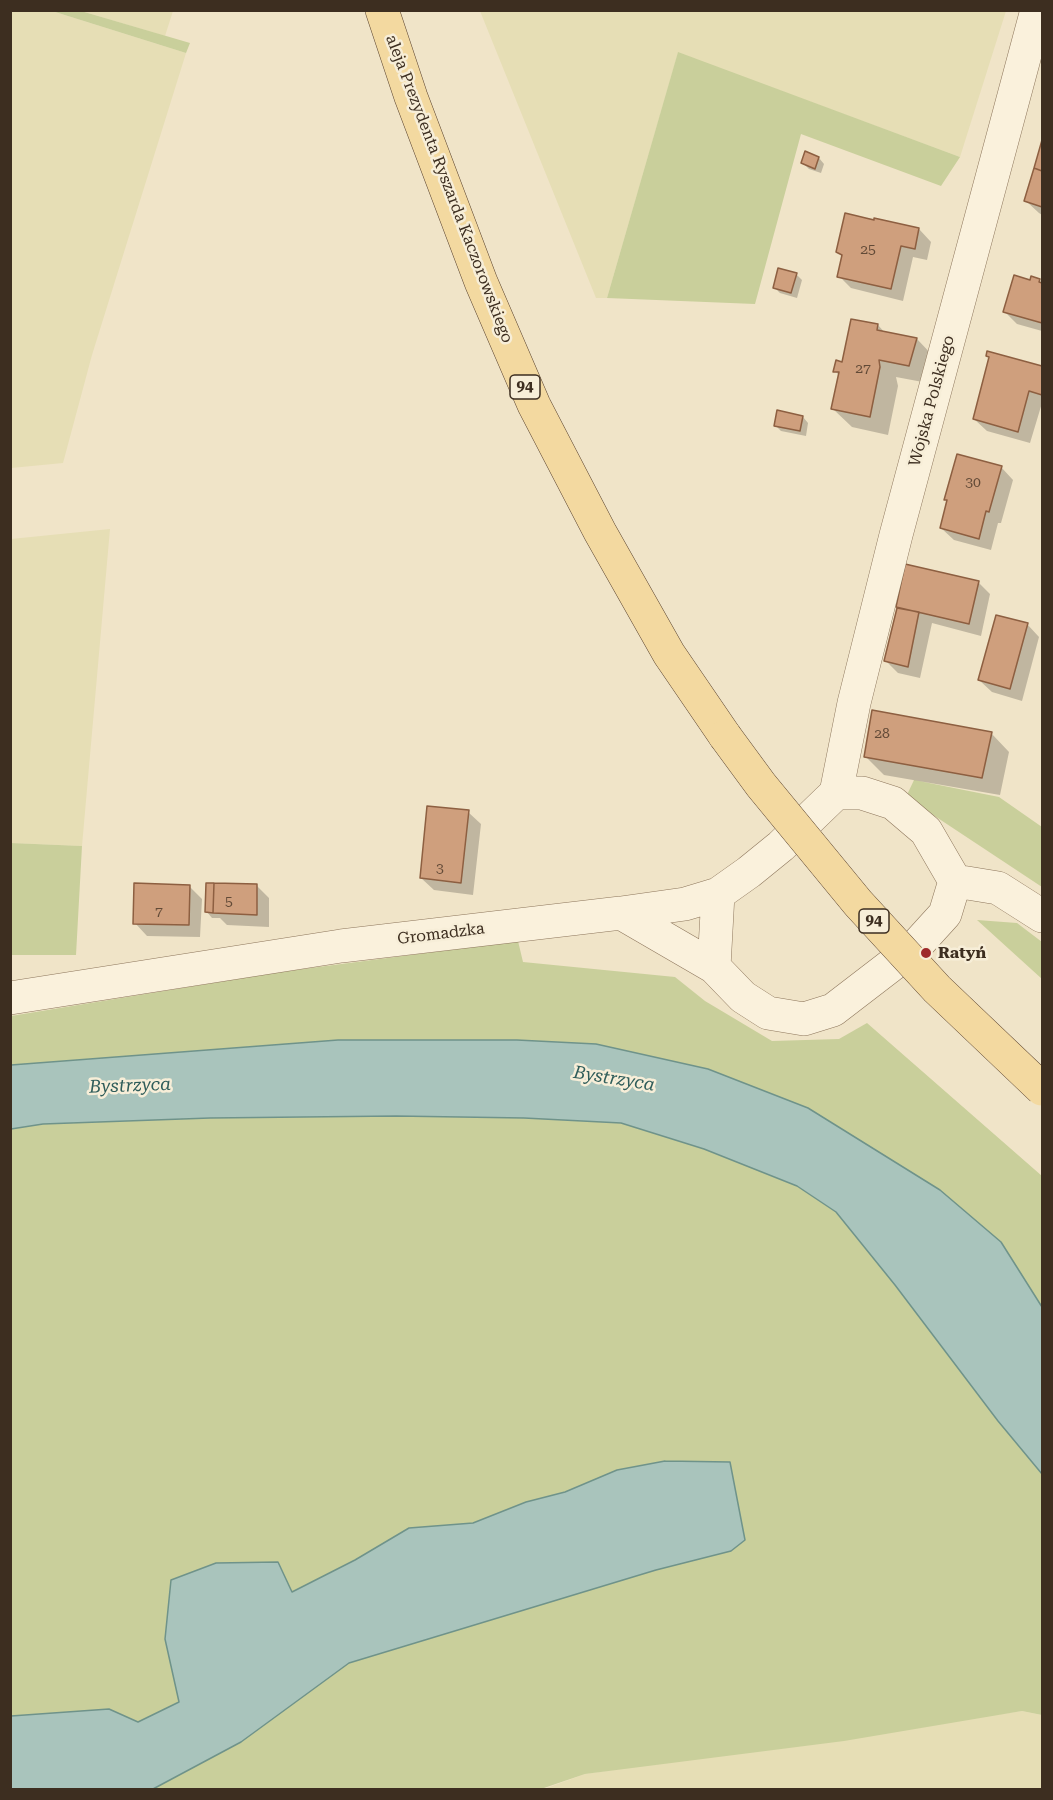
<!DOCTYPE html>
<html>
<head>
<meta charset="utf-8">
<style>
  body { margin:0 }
  #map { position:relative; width:1053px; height:1800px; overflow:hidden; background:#f0e4c8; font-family:"Roboto Serif",serif }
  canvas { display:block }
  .frame { position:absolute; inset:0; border:12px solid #3d2e20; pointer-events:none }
</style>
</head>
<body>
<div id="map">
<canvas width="1053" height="1800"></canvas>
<div class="frame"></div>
</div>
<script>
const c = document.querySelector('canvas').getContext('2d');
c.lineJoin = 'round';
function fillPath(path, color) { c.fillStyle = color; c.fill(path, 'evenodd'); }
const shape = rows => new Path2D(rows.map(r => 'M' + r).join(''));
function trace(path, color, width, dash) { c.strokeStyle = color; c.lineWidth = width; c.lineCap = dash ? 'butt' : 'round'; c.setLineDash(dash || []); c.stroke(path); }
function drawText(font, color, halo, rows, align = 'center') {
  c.font = font + ' "Roboto Serif",serif'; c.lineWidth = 5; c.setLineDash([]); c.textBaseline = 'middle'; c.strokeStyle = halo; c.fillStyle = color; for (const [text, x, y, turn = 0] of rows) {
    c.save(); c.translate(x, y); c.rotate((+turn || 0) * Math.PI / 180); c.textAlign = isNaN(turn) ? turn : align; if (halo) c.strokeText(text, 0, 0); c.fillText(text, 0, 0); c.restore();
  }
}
const farmland = shape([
  [11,11,52,11,186,53,92,355,63,463,11,468],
  [81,11,173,10,173,11,165,36],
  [480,11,1006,11,960,157,678,53,607,298,596,298],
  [110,529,82,846,11,843,11,539],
  [1022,1711,1042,1715,1042,1789,541,1790,585,1774]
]);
const green = shape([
  [52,11,81,11,190,43,186,53],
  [678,52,960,157,941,186,801,134,755,304,607,298],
  [914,780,999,797,1042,827,1042,887,906,797],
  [11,843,82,846,76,955,11,955],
  [977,920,1017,923,1042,942,1042,979],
  [518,941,523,962,675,977,705,1001,772,1041,839,1039,867,1023,1042,1176,1042,1307,1000,1242,517,1040,338,1040,11,1065,11,1016,280,972],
  [396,1116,524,1118,621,1123,704,1149,797,1186,836,1212,895,1285,998,1421,1042,1474,1042,1715,1022,1711,844,1741,585,1774,541,1789,11,1790,11,1129,43,1124,210,1118]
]);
const water = shape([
  [338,1040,517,1040,596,1044,708,1069,808,1108,940,1190,1001,1242,1042,1307,1042,1474,998,1421,895,1285,836,1212,797,1186,704,1149,621,1123,524,1118,396,1116,210,1118,43,1124,11,1129,11,1065,338,1040],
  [665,1461,730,1462,745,1540,731,1551,656,1570,349,1663,241,1742,153,1789,11,1789,11,1716,109,1709,138,1722,179,1702,165,1639,171,1580,216,1563,278,1562,292,1592,355,1560,409,1528,473,1523,526,1502,565,1492,617,1470,665,1461]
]);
const shadow = shape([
  [1042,145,1042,215,1039,213,1026,201],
  [819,158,824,164,821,173,809,169,803,163],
  [919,229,931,242,927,260,913,257,903,301,851,288,839,276,843,257,837,251],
  [796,274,802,280,797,298,780,293,774,287],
  [1039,280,1042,283,1042,331,1017,324,1005,312,1031,282],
  [878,325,885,333,917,339,935,358,928,383,896,377,898,386,888,435,852,427,833,409,840,376,835,371],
  [988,353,1042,368,1042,403,1030,443,987,431,974,419,991,358],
  [803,417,808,423,806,436,781,431,775,425],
  [1001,467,1013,480,1001,523,998,523,991,550,954,540,941,528,948,502,946,499],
  [906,566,978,582,990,594,981,636,932,623,920,678,898,673,886,661],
  [1027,624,1039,637,1022,701,992,692,979,680],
  [991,733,1009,752,1000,795,884,775,865,756],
  [468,812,481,824,473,895,434,890,421,878],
  [189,886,202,899,200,937,147,936,135,923],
  [257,886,269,898,269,927,227,925,220,918,212,918,207,912]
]);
const building = shape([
  [1042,140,1042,171,1034,168,1042,140],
  [805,151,819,157,815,169,801,163,805,151],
  [1034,168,1042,171,1042,207,1024,201,1034,168],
  [845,213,874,220,874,218,919,228,915,249,901,246,891,289,837,277,842,255,836,252,845,213],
  [778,268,797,273,791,293,773,288,778,268],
  [1014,275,1030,280,1031,276,1040,279,1039,282,1042,283,1042,323,1003,312,1014,275],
  [851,319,878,324,877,330,917,338,909,366,879,360,880,367,870,417,831,409,839,372,833,372,836,360,842,362,851,319],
  [987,351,1042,366,1042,395,1029,391,1018,432,973,419,989,357,986,356,987,351],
  [777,410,803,416,800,431,774,426,777,410],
  [957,454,1002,466,989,512,986,511,979,539,940,528,947,500,944,500,957,454],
  [905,564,979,581,969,624,896,607,905,564],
  [897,608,919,612,908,667,884,661,897,608],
  [996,615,1028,623,1010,689,978,680,996,615],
  [872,710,992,732,982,778,864,757,872,710],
  [427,806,469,810,461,883,420,878,427,806],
  [134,883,190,885,189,925,133,924,134,883],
  [206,883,214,883,213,913,205,912,206,883],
  [214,883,257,884,257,915,213,913,214,883]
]);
const minor = shape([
  [836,793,854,703,896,535,1037,10],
  [955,881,998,888,1042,916],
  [621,913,714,967,743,997,768,1013,804,1019,833,1010,915,947,945,914,955,881,926,831,893,803,862,793,836,793],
  [714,967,718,894],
  [10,998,341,946,621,913,685,904,718,894,749,872,781,846,836,793]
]);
const major = shape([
  [382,10,411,97,481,282,534,405,600,532,669,654,725,736]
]);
const majorBridge = shape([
  [725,736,761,785,858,903,937,989,1042,1089]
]);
const markers = [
  [926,953,6,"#9e2a2b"]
];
const numberNames = [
  ["25",868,250],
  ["27",863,369],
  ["30",973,483],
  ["28",882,734],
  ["3",440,869],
  ["5",229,902],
  ["7",159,912]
];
const shields = [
  [525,387,30],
  [874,921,30]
];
const shieldNames = [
  ["94",525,387],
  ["94",874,921]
];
const streetNames = [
  ["aleja Prezydenta Ryszarda Kaczorowskiego",449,189,69],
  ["Wojska Polskiego",932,401,-75],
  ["Gromadzka",441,934,-7]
];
const poiNames = [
  ["Ratyń",938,953]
];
const waterNames = [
  ["Bystrzyca",614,1079,9],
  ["Bystrzyca",130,1086,-2]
];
fillPath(farmland, '#e6deb5');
fillPath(green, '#c9cf9b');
fillPath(water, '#a9c4bc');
trace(water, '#6f938a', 1.5);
fillPath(shadow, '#0003');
fillPath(building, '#cf9f7d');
trace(building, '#8d5f41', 1.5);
trace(minor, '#8d765c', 34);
trace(major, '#5b4430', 34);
trace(minor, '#faf1dc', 33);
trace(major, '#f3d9a0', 33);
trace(majorBridge, '#5b4430', 34, []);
trace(majorBridge, '#f3d9a0', 33);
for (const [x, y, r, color] of markers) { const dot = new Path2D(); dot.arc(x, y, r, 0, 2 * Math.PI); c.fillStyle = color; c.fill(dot); trace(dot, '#f7eed8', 2); }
drawText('14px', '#624a37', null, numberNames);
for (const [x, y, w] of shields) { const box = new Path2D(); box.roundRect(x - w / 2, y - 12, w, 24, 4.5); c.fillStyle = '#f7eed8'; c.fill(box); trace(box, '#3d2e20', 1.5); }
drawText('bold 15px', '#3d2e20', null, shieldNames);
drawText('16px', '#3d2e20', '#f7eed8', streetNames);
drawText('bold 16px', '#3d2e20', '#f7eed8', poiNames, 'left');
drawText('italic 18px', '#2f5d5a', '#f7eed8', waterNames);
</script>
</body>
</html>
